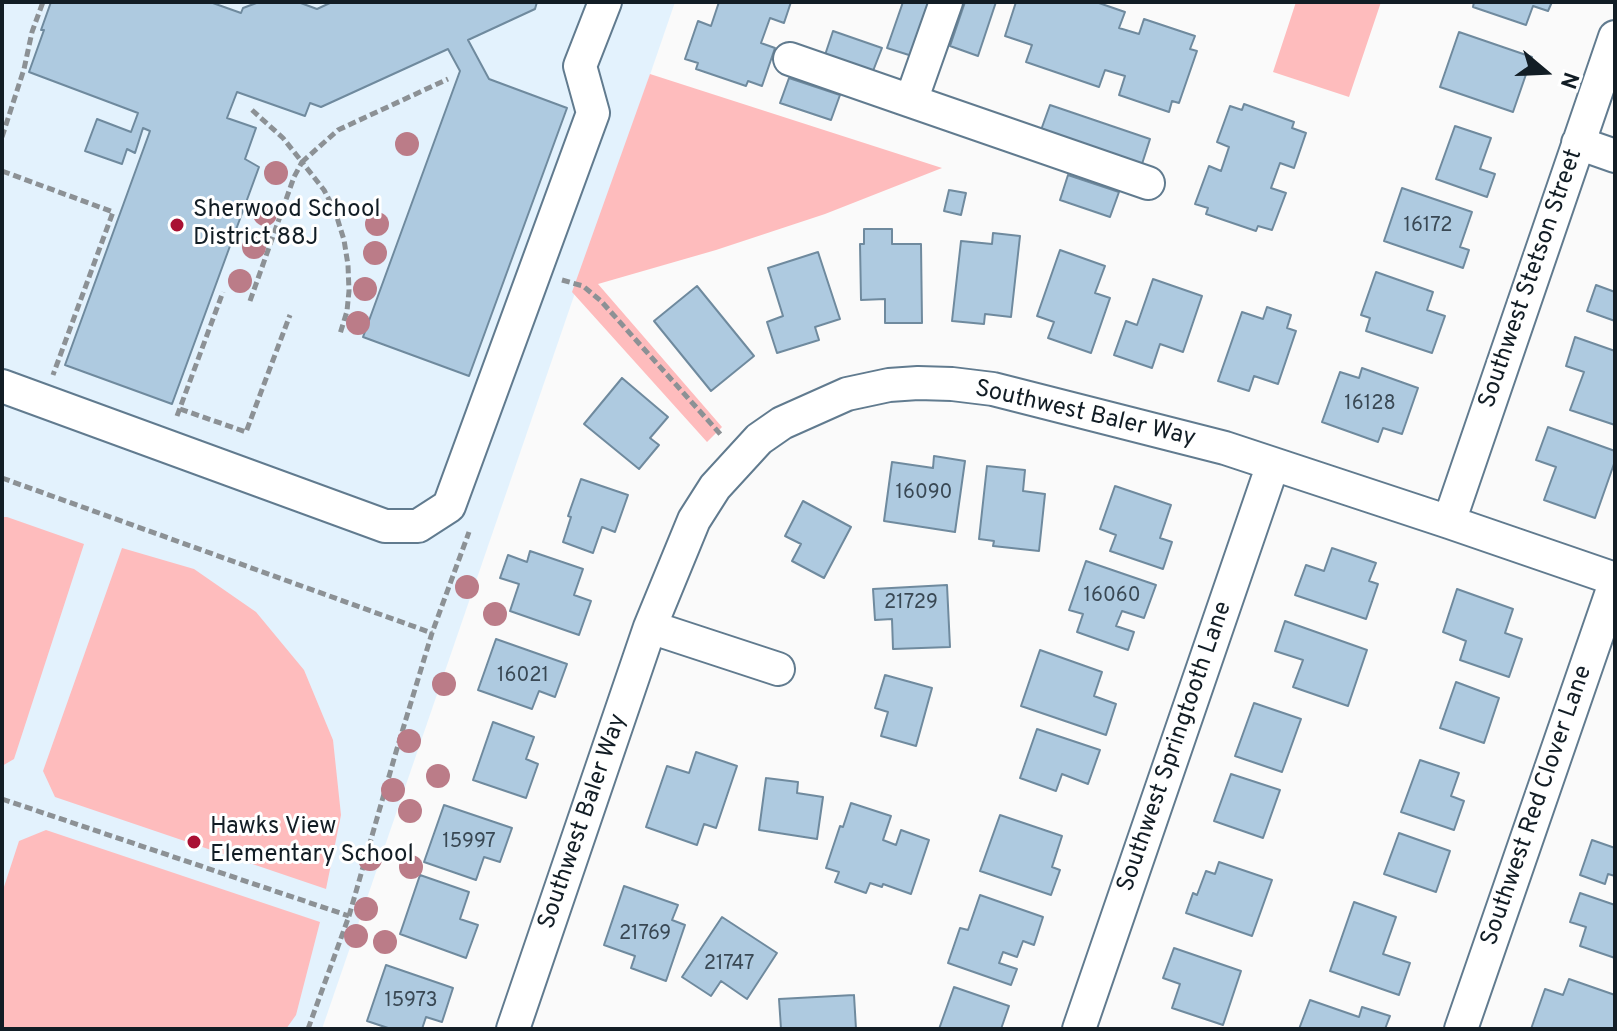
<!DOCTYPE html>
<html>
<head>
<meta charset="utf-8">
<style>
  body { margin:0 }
  #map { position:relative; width:1617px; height:1031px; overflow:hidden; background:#fafafa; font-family:Overpass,sans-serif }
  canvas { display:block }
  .frame { position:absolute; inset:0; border:4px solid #121d25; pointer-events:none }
  .north { position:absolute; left:1505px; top:32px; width:80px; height:80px; -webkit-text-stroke:6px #fff; paint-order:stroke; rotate:109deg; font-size:22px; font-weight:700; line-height:32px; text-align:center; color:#121d25 }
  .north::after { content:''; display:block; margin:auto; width:28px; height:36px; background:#121d25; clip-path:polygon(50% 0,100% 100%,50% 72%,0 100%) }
</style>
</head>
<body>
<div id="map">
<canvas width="1617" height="1031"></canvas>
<div class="frame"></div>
<div class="north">N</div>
</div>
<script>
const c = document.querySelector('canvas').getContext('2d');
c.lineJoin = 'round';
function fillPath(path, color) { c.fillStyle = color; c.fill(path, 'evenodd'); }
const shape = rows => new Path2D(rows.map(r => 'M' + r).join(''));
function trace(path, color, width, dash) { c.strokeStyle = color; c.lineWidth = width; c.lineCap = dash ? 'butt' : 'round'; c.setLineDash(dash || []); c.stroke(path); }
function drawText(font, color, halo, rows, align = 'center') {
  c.font = font + ' Overpass,sans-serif'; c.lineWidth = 6; c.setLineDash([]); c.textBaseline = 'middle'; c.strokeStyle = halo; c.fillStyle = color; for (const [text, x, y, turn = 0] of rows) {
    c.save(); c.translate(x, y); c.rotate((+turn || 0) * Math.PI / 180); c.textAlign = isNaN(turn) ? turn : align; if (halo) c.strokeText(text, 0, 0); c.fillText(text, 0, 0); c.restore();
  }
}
const built = shape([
  [2,2,675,2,322,1029,2,1029]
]);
const green = shape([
  [1296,2,1381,2,1349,97,1273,72],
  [650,74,942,168,825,214,716,250,598,284,722,427,707,442,572,292],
  [2,517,7,517,84,544,14,759,2,766],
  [122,548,194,569,256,612,304,670,333,740,341,815,326,889,55,797,43,771],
  [46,830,320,922,296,1015,286,1029,2,1029,2,893,19,841]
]);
const building = shape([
  [51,2,210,2,241,13,243,8,259,2,298,2,317,9,332,2,537,2,535,9,468,40,489,79,567,108,469,376,363,337,460,71,448,49,321,107,310,103,305,116,237,92,227,118,256,128,245,159,259,167,172,404,65,365,150,131,143,128,135,153,127,149,122,164,85,151,97,119,131,132,138,113,29,72,44,30,41,30,51,2],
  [719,2,791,2,784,23,770,18,761,43,775,48,762,86,748,81,746,86,696,69,698,63,685,59,698,21,711,26,719,2],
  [903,2,930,2,912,56,887,48,903,2],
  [965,2,996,2,978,56,950,46,965,2],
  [1016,2,1096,2,1125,12,1119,28,1139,34,1144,19,1195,36,1190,49,1197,51,1179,103,1172,101,1169,112,1119,95,1125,76,1105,70,1099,87,1026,62,1032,45,1005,36,1016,2],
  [1474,2,1552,2,1548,11,1533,6,1526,25,1473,7,1474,2],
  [833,31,882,48,873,71,825,55,833,31],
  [1459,32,1532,57,1513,112,1440,87,1459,32],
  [789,78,840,95,831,120,780,103,789,78],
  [1244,104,1294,122,1292,128,1306,133,1294,168,1280,163,1271,188,1286,193,1272,230,1258,226,1256,231,1206,214,1208,208,1195,204,1209,166,1221,171,1229,147,1217,142,1230,106,1242,110,1244,104],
  [1050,105,1150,139,1142,164,1041,130,1050,105],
  [1455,126,1491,138,1480,169,1495,174,1487,197,1436,179,1455,126],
  [1068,175,1119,192,1110,217,1060,200,1068,175],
  [1402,188,1472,212,1460,247,1469,250,1463,268,1384,241,1402,188],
  [949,190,966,193,961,215,944,211,949,190],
  [864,229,892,229,892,244,921,244,922,323,885,323,885,299,861,300,860,244,864,244,864,229],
  [993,233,1020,236,1011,317,985,314,984,324,952,321,961,241,992,244,993,233],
  [1060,250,1105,266,1095,293,1110,298,1091,353,1048,338,1054,322,1037,316,1060,250],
  [818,252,840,319,815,327,819,340,777,353,767,322,783,316,768,268,818,252],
  [1376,272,1433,292,1427,310,1445,316,1432,353,1366,331,1370,318,1361,315,1376,272],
  [1153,279,1202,296,1183,352,1160,344,1152,368,1114,355,1126,321,1137,325,1153,279],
  [1596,285,1615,292,1615,321,1587,311,1596,285],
  [697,286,754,356,711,391,654,321,697,286],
  [1267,307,1291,315,1287,328,1296,331,1278,384,1254,376,1249,391,1218,381,1242,312,1263,319,1267,307],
  [1575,337,1615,351,1615,425,1570,410,1584,372,1566,366,1575,337],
  [1362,368,1418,388,1402,434,1383,428,1378,442,1322,422,1340,372,1359,378,1362,368],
  [622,378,668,417,650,438,659,445,639,469,584,424,622,378],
  [1548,427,1615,451,1615,461,1595,518,1544,500,1556,467,1536,460,1548,427],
  [934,456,965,461,955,532,884,521,892,462,933,468,934,456],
  [987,466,1025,470,1023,491,1045,494,1039,551,993,546,994,541,979,539,987,466],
  [581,479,628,495,615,532,602,527,593,553,563,542,571,517,568,516,581,479],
  [1115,486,1171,505,1160,538,1172,542,1163,569,1110,551,1116,535,1100,529,1115,486],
  [803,501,851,527,824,578,792,561,801,544,785,536,803,501],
  [1332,548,1376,563,1369,581,1378,584,1366,619,1295,595,1306,565,1324,571,1332,548],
  [530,551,583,569,574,595,591,601,579,635,510,611,519,584,500,578,508,555,527,562,530,551],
  [1086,561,1156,585,1144,618,1122,611,1116,626,1134,632,1128,650,1077,632,1083,614,1069,610,1086,561],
  [947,585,950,647,893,649,892,619,875,620,873,589,947,585],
  [1457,589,1513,609,1505,633,1522,639,1509,677,1460,660,1466,641,1443,632,1457,589],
  [1285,621,1367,650,1348,706,1293,687,1303,660,1275,651,1285,621],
  [496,639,567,664,555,697,539,691,532,709,478,690,496,639],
  [1040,650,1102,672,1094,696,1116,704,1106,735,1021,706,1040,650],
  [885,675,932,688,916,746,881,736,888,712,875,708,885,675],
  [1456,682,1499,698,1484,743,1440,728,1456,682],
  [1254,703,1301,719,1282,772,1235,756,1254,703],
  [493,722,534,737,526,759,538,764,526,798,473,780,493,722],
  [1037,729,1100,750,1088,784,1062,774,1056,791,1020,778,1037,729],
  [696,752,737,766,716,828,704,824,697,845,646,827,667,766,689,773,696,752],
  [1420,760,1459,773,1451,796,1464,801,1454,830,1401,812,1420,760],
  [1231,774,1280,790,1263,838,1214,821,1231,774],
  [766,778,798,782,797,793,823,797,817,839,759,830,766,778],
  [851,803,891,816,883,840,896,845,901,830,929,840,911,894,883,884,882,887,870,883,866,893,835,882,839,872,826,868,840,826,843,827,851,803],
  [444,805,512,828,500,862,484,857,476,880,424,862,444,805],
  [1000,815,1062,836,1052,867,1060,870,1051,895,980,871,1000,815],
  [1399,833,1450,851,1436,892,1384,874,1399,833],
  [1592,840,1615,848,1615,876,1608,874,1605,884,1580,875,1592,840],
  [1219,862,1272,880,1252,936,1186,913,1193,893,1197,895,1206,871,1215,874,1219,862],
  [420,875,469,892,460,919,478,925,466,958,400,934,420,875],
  [624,886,678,905,672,920,685,925,666,981,631,968,635,956,604,945,624,886],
  [1580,893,1615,905,1615,958,1580,946,1586,927,1570,922,1580,893],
  [980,895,1043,917,1034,945,1023,941,1017,957,1003,952,999,963,1017,969,1011,985,948,963,960,928,968,930,980,895],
  [1354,902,1396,917,1383,954,1410,963,1399,995,1330,971,1354,902],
  [722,917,777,953,747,999,721,981,711,996,682,977,722,917],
  [1174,948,1241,971,1223,1025,1172,1008,1180,984,1163,978,1174,948],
  [386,965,453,988,442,1022,426,1017,422,1029,391,1029,367,1021,386,965],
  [1569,979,1615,995,1615,1029,1531,1029,1545,989,1563,995,1569,979],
  [954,987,1009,1006,1001,1029,939,1029,954,987],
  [854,995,856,1029,781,1029,779,999,854,995],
  [1310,1000,1359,1017,1362,1007,1390,1016,1385,1029,1299,1029,1310,1000]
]);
const path = shape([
  [252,110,283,138,302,162,338,130,448,79],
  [2,137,24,69,32,32,43,2],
  [2,171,113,212,53,375],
  [562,280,583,286,601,301,722,436],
  [250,301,294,177,302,162,324,190,335,211,344,240,348,265,349,291,347,311,340,334],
  [180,409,246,432,290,315],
  [177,416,223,292],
  [2,478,432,633],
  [2,799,349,916],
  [308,1029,349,916,396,752,432,633,469,532]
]);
const minor = shape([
  [946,2,911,101,1148,183],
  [790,59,911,101],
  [1578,143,1615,156],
  [2,386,385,526,418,526,449,506,593,113,580,66,605,2],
  [1449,522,1615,37],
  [650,627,778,669],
  [513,1029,650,627,694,520,715,487,759,439,782,423,847,394,889,385,918,383,952,384,993,389,1225,448,1449,522,1615,579],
  [1079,1029,1273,464],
  [1461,1029,1615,583]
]);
const trees = [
  [407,144],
  [276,173],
  [265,214],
  [377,224],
  [254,247],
  [375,253],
  [240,281],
  [365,289],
  [358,323],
  [467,587],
  [495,614],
  [444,684],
  [409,741],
  [438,776],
  [393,790],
  [410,811],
  [370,859],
  [411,867],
  [366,909],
  [356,936],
  [385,942]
];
const markers = [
  [177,225,8,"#a91134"],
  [194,842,8,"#a91134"]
];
const numberNames = [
  ["16172",1428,227],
  ["16128",1370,405],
  ["16090",924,494],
  ["16060",1112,597],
  ["21729",911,604],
  ["16021",523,677],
  ["15997",469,843],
  ["21769",645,935],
  ["21747",729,965],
  ["15973",411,1002]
];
const poiNames = [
  ["Sherwood School",193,211],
  ["District 88J",193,239],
  ["Hawks View",210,828],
  ["Elementary School",210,856]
];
const streetNames = [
  ["Southwest Stetson Street",1532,279,-71],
  ["Southwest Baler Way",1085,415,13],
  ["Southwest Springtooth Lane",1176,747,-71],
  ["Southwest Red Clover Lane",1538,806,-71],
  ["Southwest Baler Way",584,822,-71]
];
fillPath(built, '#e3f2fd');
fillPath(green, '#febcbd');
fillPath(building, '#aecae0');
trace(building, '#6f8a9e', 2);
trace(minor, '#617b8f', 36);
trace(path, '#8c9195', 5, [8, 4]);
trace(minor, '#fff', 32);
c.fillStyle = '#bb7c88';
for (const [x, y] of trees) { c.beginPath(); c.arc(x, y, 12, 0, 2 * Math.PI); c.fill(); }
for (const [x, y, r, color] of markers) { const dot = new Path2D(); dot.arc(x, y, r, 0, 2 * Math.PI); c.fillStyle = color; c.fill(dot); trace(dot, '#fff', 3); }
drawText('20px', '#394854', null, numberNames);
drawText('24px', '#121d25', '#fff', poiNames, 'left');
drawText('24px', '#121d25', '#fff', streetNames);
</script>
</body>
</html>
